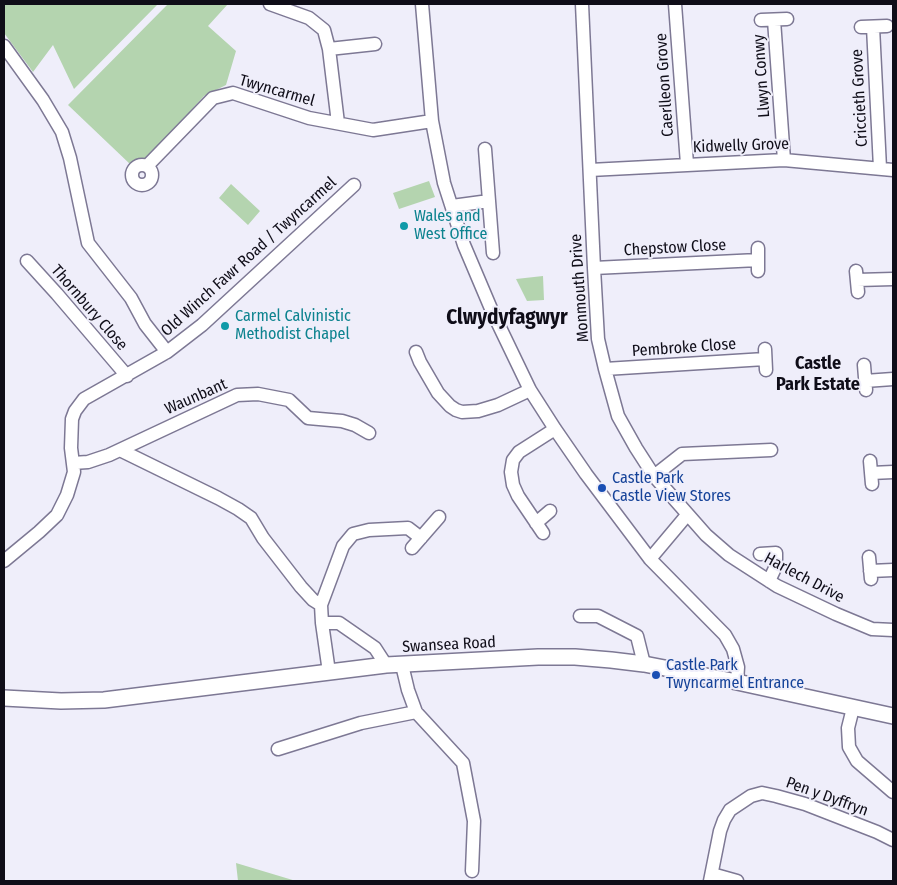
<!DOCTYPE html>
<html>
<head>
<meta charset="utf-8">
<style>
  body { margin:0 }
  #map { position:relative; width:897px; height:885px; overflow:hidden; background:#efeefa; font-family:"Fira Sans Condensed",sans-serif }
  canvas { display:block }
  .frame { position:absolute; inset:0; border:5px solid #0f0d18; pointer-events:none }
</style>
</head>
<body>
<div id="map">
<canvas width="897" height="885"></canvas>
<div class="frame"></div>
</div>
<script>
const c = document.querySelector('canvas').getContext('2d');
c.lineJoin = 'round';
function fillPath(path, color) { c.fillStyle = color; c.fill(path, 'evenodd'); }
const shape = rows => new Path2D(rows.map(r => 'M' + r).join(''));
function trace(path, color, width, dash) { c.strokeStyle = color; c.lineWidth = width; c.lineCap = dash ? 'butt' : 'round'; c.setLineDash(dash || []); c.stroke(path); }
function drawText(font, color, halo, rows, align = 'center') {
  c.font = font + ' "Fira Sans Condensed",sans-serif'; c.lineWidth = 4; c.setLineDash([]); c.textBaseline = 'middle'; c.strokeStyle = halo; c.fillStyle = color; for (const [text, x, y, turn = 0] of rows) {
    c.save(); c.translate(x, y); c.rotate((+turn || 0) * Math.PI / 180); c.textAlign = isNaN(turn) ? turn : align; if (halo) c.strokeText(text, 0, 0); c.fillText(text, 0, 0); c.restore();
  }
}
const green = shape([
  [4,4,158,4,74,89,53,45,33,72,4,33],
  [168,4,228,4,208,26,236,51,226,85,204,96,148,159,138,159,131,165,68,105],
  [429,181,435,197,399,209,393,193],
  [231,184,260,211,248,225,219,198],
  [543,276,544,300,527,301,516,279],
  [236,863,296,881,238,881]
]);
const minor = shape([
  [270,4,309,18,324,30,329,49,338,123],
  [422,4,432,121,444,183,464,245,492,311,530,390,555,429,586,474,650,559,725,635,733,649,738,667,737,682],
  [582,4,594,268,598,339,605,369,618,416,636,448,654,476,706,535,729,555,777,586,836,614,872,629,893,630],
  [675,4,687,164],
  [761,20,787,19],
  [774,20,784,160],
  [861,27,887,26],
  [873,27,880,168],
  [4,46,43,100,62,132,70,158,88,243,131,298,145,324,167,352],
  [329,49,375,44],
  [485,149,489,201],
  '132 175a10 10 0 1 1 20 0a10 10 0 1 1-20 0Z',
  [147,166,213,98,233,93,309,118,373,130,432,121],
  [590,170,784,160,893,170],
  [452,206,489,201,493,253],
  [758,248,758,271],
  [27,261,57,294,127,376],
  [594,268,758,260],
  [856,271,858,292],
  [857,280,893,279],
  [765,349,766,370],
  [416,352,420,362,438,393,450,406,456,410,462,412,478,411,498,405,530,390],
  [864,365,866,390],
  [605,369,765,359],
  [865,381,893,379],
  [120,450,218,498,238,509,251,518,263,538,301,587,313,600,321,605],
  [870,461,872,484],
  [73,463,88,462,109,455,237,395,258,394,289,400,308,418,342,421,355,425,369,433],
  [871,473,893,472],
  [654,476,682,454,771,450],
  [536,523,550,511],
  [543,533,518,496,513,485,511,472,513,460,519,452,555,429],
  [412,548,439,517],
  [760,554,776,553,776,566,769,581],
  [869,557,871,579],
  [650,559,687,515],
  [4,561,39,532,57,515,67,495,74,472,71,448,72,419,75,411,84,399,167,352,202,325,354,185],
  [870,571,893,570],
  [580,616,598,616,637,636,644,664],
  [322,623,339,623,375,648,386,665],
  [402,665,408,690,416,712,463,763,474,821,472,871],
  [329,672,322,623,321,605,343,546,353,534,369,530,408,528,421,538],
  [853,708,848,728,849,747,857,761,893,792],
  [278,749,361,723,416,712],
  [712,874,737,881],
  [710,881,720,831,724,820,730,810,751,796,762,793,776,796,805,804,877,832,893,840]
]);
const tertiary = shape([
  [4,698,61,701,104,700,386,665,538,657,575,657,611,660,644,664,737,682,893,716]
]);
const markers = [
  [404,226,5,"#0f9aa8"],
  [225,326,5,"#0f9aa8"],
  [602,488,5,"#1a4fb4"],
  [656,675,5,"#1a4fb4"]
];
const streetNames = [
  ["Llwyn Conwy",762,76,-94],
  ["Caerlleon Grove",665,85,-94],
  ["Twyncarmel",277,91,16],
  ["Criccieth Grove",860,98,-93],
  ["Kidwelly Grove",741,146,-2],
  ["Chepstow Close",675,248,-3],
  ["Old Winch Fawr Road / Twyncarmel",249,257,-42],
  ["Monmouth Drive",580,288,-94],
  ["Thornbury Close",89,308,49],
  ["Pembroke Close",684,348,-4],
  ["Waunbant",196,397,-24],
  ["Harlech Drive",804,578,28],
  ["Swansea Road",449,645,-3],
  ["Pen y Dyffryn",827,797,20]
];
const cultureNames = [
  ["Wales and",414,217],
  ["West Office",414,235],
  ["Carmel Calvinistic",235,317],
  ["Methodist Chapel",235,335]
];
const transitNames = [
  ["Castle Park",612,479],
  ["Castle View Stores",612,497],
  ["Castle Park",666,666],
  ["Twyncarmel Entrance",666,684]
];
const neighbourhoodNames = [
  ["Castle",818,364],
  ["Park Estate",818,385]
];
const districtNames = [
  ["Clwydyfagwyr",507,318]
];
fillPath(green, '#b4d4af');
trace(minor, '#7d7894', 15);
trace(tertiary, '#7d7894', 18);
trace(minor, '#fff', 12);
trace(tertiary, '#fff', 15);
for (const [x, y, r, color] of markers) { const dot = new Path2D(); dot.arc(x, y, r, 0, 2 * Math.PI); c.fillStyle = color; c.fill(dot); trace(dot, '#efeefa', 2); }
drawText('16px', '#0f0d18', '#efeefa', streetNames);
drawText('16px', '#0d838f', '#efeefa', cultureNames, 'left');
drawText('16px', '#164399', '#efeefa', transitNames, 'left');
drawText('bold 18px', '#0f0d18', '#efeefa', neighbourhoodNames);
drawText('bold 21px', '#0f0d18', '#efeefa', districtNames);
</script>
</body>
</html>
